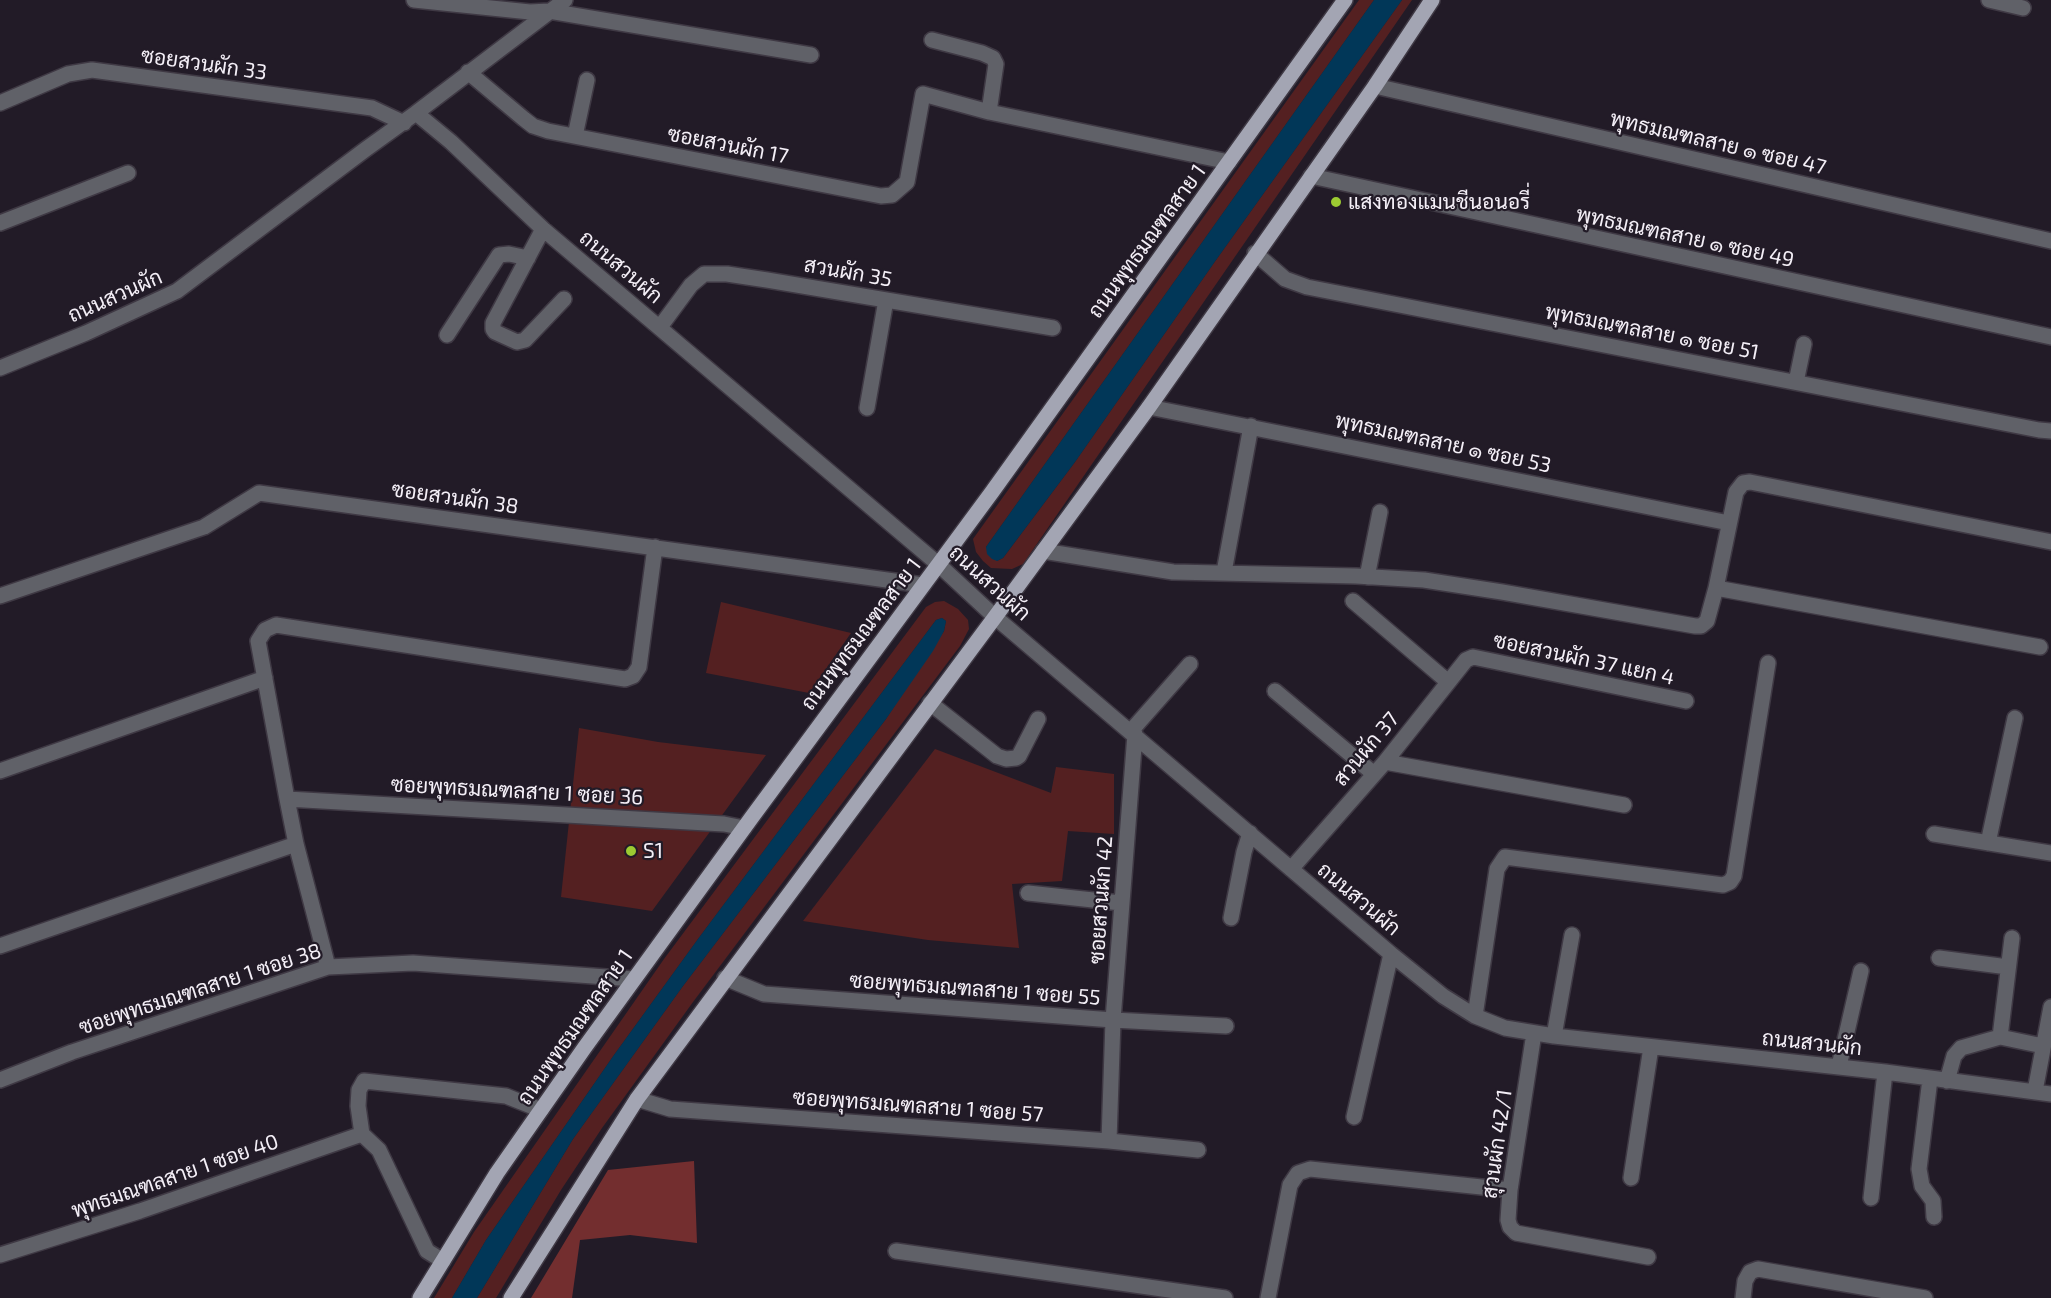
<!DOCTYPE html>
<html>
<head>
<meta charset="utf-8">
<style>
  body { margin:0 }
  canvas { display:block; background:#221b27 }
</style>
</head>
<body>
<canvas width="2051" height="1298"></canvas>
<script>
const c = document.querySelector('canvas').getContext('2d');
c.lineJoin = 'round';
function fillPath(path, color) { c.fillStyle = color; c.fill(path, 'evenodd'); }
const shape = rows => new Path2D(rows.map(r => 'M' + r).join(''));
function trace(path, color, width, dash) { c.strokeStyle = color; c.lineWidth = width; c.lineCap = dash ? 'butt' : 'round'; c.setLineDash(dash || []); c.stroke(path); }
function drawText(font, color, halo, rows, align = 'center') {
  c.font = font + ' "Exo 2",Sarabun,sans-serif'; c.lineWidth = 4.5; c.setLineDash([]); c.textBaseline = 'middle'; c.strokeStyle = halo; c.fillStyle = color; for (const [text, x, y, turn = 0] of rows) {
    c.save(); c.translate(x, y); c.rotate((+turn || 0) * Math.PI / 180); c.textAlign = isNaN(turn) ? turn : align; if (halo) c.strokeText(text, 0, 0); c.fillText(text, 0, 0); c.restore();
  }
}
const green = shape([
  [1359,0,1374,0,986,547,997,561,1003,558,1075,462,1216,260,1402,0,1412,0,1023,564,1012,569,991,568,983,561,976,552,973,539],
  [944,601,958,609,968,620,969,629,960,646,693,1002,602,1128,561,1190,496,1298,477,1298,573,1139,683,986,886,719,944,631,946,621,942,618,936,620,698,939,614,1055,486,1240,452,1298,434,1298,474,1232,664,959,926,607,935,602],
  [721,602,851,633,809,693,706,673],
  [579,728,658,742,766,755,652,911,561,897],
  [935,749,1051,793,1056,767,1114,774,1114,834,1068,831,1062,881,1012,884,1019,948,928,940,803,921]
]);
const forest = shape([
  [694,1161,697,1243,630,1235,580,1240,572,1298,531,1298,608,1170]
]);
const water = shape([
  [1374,0,1402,0,1216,260,1075,462,1003,558,997,561,992,559,987,554,986,547],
  [942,618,946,621,944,631,933,651,886,719,683,986,573,1139,477,1298,452,1298,486,1240,614,1055,698,939,936,620]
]);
const minor = shape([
  [414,0,530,12,549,11,811,55],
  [1989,0,2023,8],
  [932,40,982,53,993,58,996,64,989,112],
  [468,72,524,119,533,126,548,131,881,196,892,195,907,182,923,94,989,112,1229,162],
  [1375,86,2051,241],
  [0,103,68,74,92,70,372,108,404,123],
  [416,113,565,0],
  [575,136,587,80],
  [1311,176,2051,337],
  [0,223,128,173],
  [543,229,493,323,493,329,495,332,517,342,525,340,564,299],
  [1255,253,1285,279,1307,287,2039,430,2051,431],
  [660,327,691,285,704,274,727,274,767,280,1053,328],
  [447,335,499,255,509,254,528,258],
  [0,368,86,333,177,291,366,149,416,113,451,142,543,229,938,564,995,617,1391,954,1443,996,1475,1016,1505,1028,1554,1036,1885,1072,2051,1094],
  [1796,382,1804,344],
  [1149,407,1729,523],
  [867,408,886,300],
  [1043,551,1173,572,1356,576,1424,580,1502,592,1695,626,1701,626,1707,621,1716,588,1736,492,1743,483,1750,482,2051,542],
  [1224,572,1251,426],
  [1367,577,1380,512],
  [1716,588,2040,647],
  [0,596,204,527,259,493,923,585],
  [1353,601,1447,681],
  [1275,691,1374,774],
  [930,703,997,756,1006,759,1016,758,1019,756,1038,719],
  [1131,731,1190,664],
  [1385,762,1624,805],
  [0,771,265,678],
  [287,799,724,824,744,828],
  [1934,834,2051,853],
  [1988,843,2015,718],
  [1291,869,1385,762,1466,660,1473,657,1686,701],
  [1028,893,1121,903],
  [1231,918,1244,852,1250,833],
  [0,946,296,844],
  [1939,958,2008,967],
  [328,967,296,844,287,799,258,641,265,630,276,625,625,679,633,676,639,667,655,547],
  [725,978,764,994,1113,1020,1226,1026],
  [1475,1016,1497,869,1505,857,1723,885,1730,882,1734,876,1768,663],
  [1534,1033,1510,1190,1508,1220,1510,1227,1516,1233,1648,1257],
  [1554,1036,1572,935],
  [2000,1037,2012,938],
  [1839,1066,1861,971],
  [1930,1079,1919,1169,1922,1186,1933,1201,1934,1217],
  [0,1080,72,1052,328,967,413,963,634,979],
  [1947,1081,1954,1056,1961,1048,2000,1037,2043,1046],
  [2035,1091,2051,1007],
  [637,1099,670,1109,1109,1141,1198,1150],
  [1354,1117,1391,954],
  [362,1134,358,1106,359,1090,364,1081,506,1096,541,1110],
  [1109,1141,1113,1020,1135,734],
  [1631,1178,1651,1047],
  [1871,1198,1885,1072],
  [896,1251,1225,1298],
  [0,1255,140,1211,362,1134,379,1150,427,1251,443,1261],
  [1268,1298,1290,1185,1298,1173,1310,1169,1510,1190],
  [1743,1298,1745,1281,1750,1272,1758,1269,1925,1298]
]);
const major = shape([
  [420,1298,497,1173,585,1047,752,817,992,492,1345,0],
  [511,1298,637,1099,995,617,1149,407,1375,86,1432,0]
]);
const markers = [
  [1336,202,6,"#9ccb32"],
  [631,851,6,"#9ccb32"]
];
const streetNames = [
  ["ซอยสวนผัก 33",204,64,8],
  ["พุทธมณฑลสาย ๑ ซอย 47",1718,143,13],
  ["ซอยสวนผัก 17",728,145,11],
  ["พุทธมณฑลสาย ๑ ซอย 49",1685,237,12],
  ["ถนนพุทธมณฑลสาย 1",1147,241,-54],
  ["ถนนสวนผัก",621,267,40],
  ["สวนผัก 35",848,272,10],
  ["ถนนสวนผัก",115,296,-24],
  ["พุทธมณฑลสาย ๑ ซอย 51",1652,332,11],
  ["พุทธมณฑลสาย ๑ ซอย 53",1443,443,12],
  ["ซอยสวนผัก 38",455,498,8],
  ["ถนนสวนผัก",990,583,42],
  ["ถนนพุทธมณฑลสาย 1",861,634,-53],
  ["ซอยสวนผัก 37 แยก 4",1584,659,12],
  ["สวนผัก 37",1366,749,-50],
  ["ซอยพุทธมณฑลสาย 1 ซอย 36",517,791,3],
  ["ถนนสวนผัก",1359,899,40],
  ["ซอยสวนผัก 42",1101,900,-86],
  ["ซอยพุทธมณฑลสาย 1 ซอย 38",200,989,-18],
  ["ซอยพุทธมณฑลสาย 1 ซอย 55",975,989,4],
  ["ถนนพุทธมณฑลสาย 1",575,1027,-55],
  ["ถนนสวนผัก",1812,1043,6],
  ["ซอยพุทธมณฑลสาย 1 ซอย 57",918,1106,4],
  ["สุวนผัก 42/1",1497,1144,-82],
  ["พุทธมณฑลสาย 1 ซอย 40",175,1176,-19]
];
const poiNames = [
  ["แสงทองแมนชีนอนอรี่",1348,202],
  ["S1",643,851]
];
fillPath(green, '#542021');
fillPath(forest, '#732e2f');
fillPath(water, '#013758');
trace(minor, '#3f3944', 18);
trace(major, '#3f3944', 18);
trace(minor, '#606168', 15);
trace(major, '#a3a5b3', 15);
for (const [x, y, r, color] of markers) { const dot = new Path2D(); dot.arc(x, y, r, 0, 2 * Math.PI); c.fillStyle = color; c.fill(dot); trace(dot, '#221b27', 2); }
drawText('21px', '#f4eff7', '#221b27', streetNames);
drawText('21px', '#f4eff7', '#221b27', poiNames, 'left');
</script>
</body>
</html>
